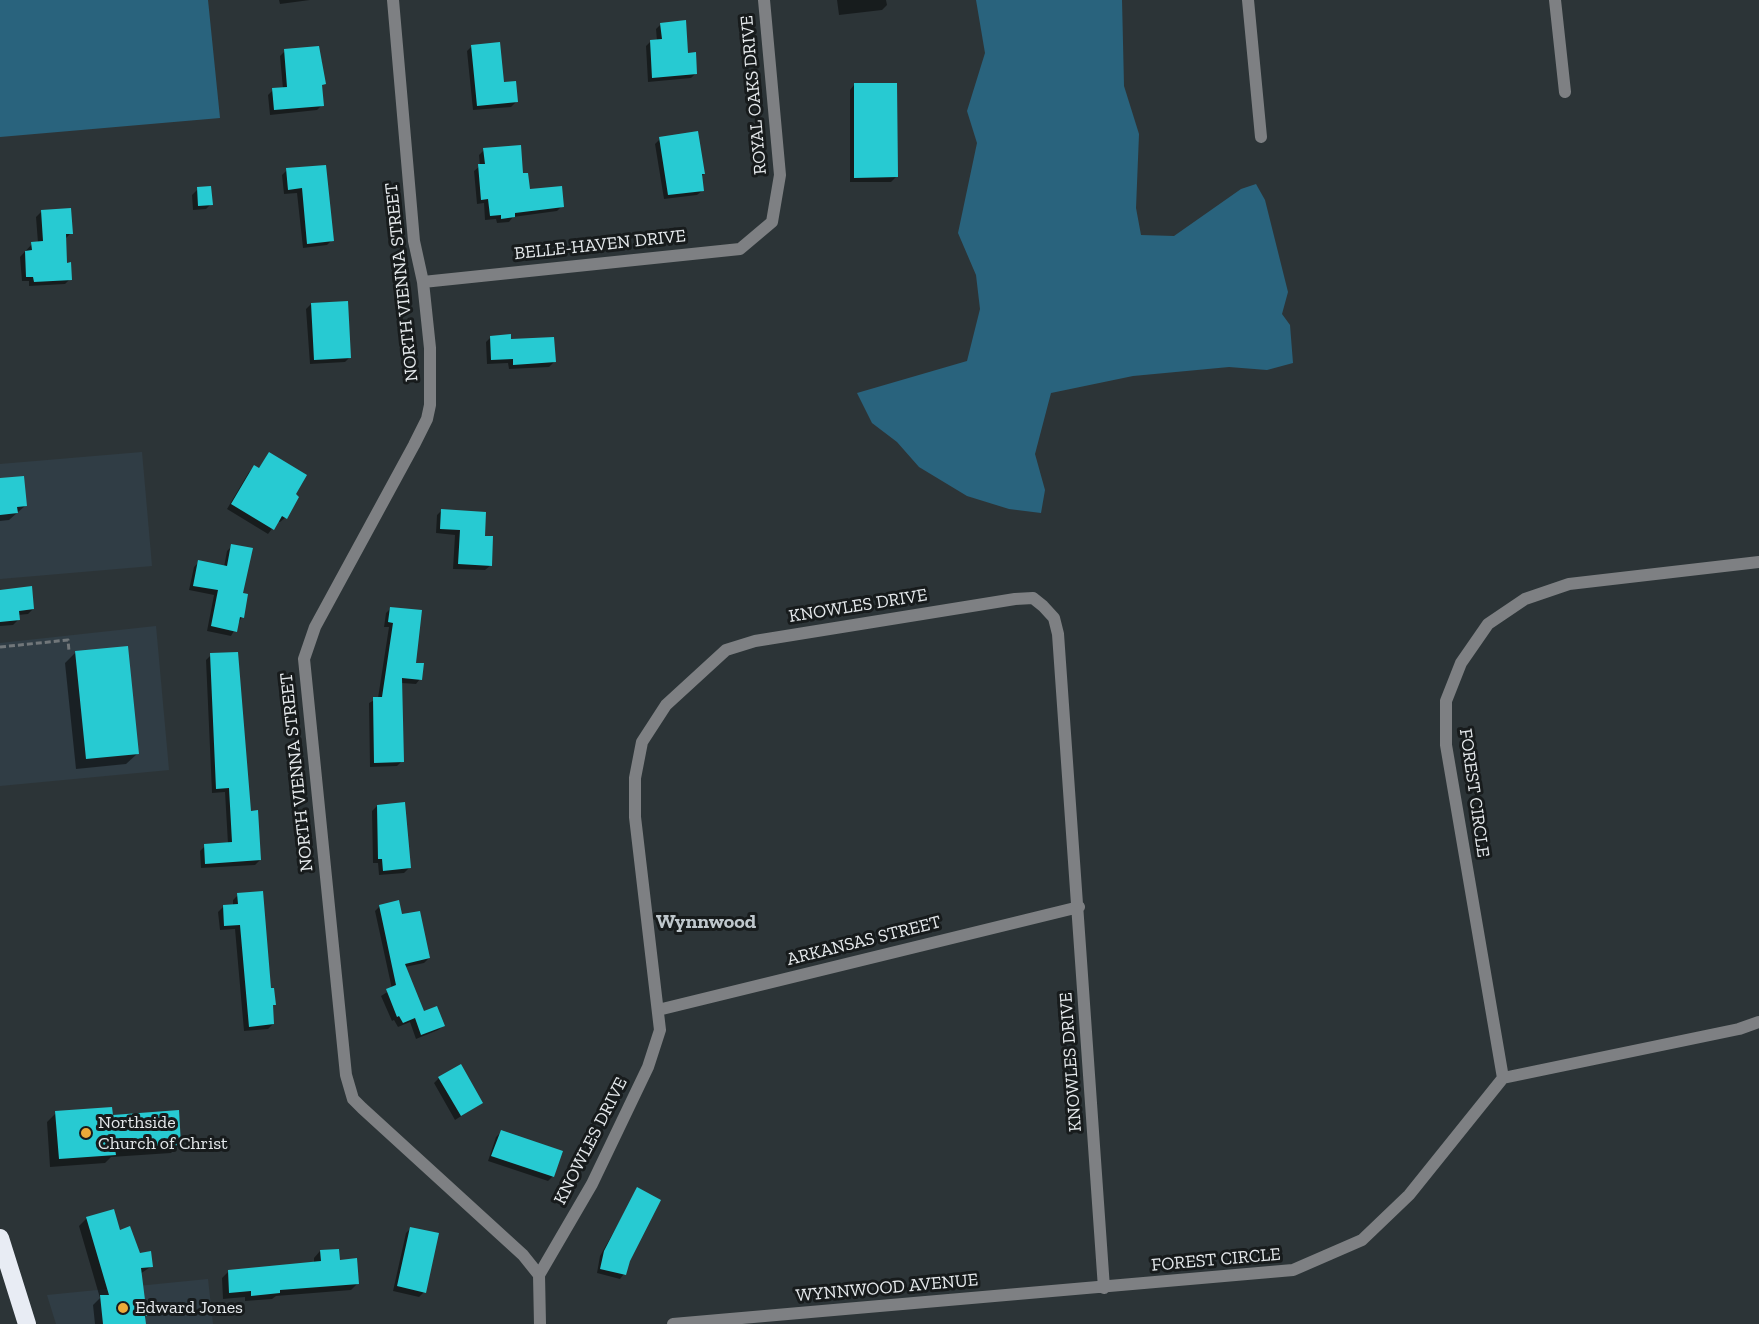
<!DOCTYPE html>
<html>
<head>
<meta charset="utf-8">
<style>
  body { margin:0 }
  canvas { display:block; background:#2c3437 }
</style>
</head>
<body>
<canvas width="1759" height="1324"></canvas>
<script>
const c = document.querySelector('canvas').getContext('2d');
c.lineJoin = 'round';
function fillPath(path, color) { c.fillStyle = color; c.fill(path, 'evenodd'); }
const shape = rows => new Path2D(rows.map(r => 'M' + r).join(''));
function trace(path, color, width, dash) { c.strokeStyle = color; c.lineWidth = width; c.lineCap = dash ? 'butt' : 'round'; c.setLineDash(dash || []); c.stroke(path); }
function drawText(font, color, halo, rows, align = 'center') {
  c.font = font + ' "Zilla Slab",serif'; c.lineWidth = 6; c.setLineDash([]); c.textBaseline = 'middle'; c.strokeStyle = halo; c.fillStyle = color; for (const [text, x, y, turn = 0] of rows) {
    c.save(); c.translate(x, y); c.rotate((+turn || 0) * Math.PI / 180); c.textAlign = isNaN(turn) ? turn : align; if (halo) c.strokeText(text, 0, 0); c.fillText(text, 0, 0); c.restore();
  }
}
const built = shape([
  [142,452,152,566,0,579,0,464],
  [156,626,169,770,0,786,0,643],
  [208,1279,213,1324,56,1324,47,1295]
]);
const green = shape([
  [0,0,208,0,220,118,0,137],
  [976,0,1122,0,1124,86,1139,134,1136,208,1141,235,1174,236,1241,189,1256,184,1265,200,1288,292,1282,314,1290,325,1293,363,1267,370,1229,367,1133,376,1051,393,1035,454,1045,490,1041,513,1009,509,967,496,919,467,897,442,872,423,857,393,967,361,980,309,976,275,958,233,977,143,967,111,985,53]
]);
const shadow = shape([
  [279,0,310,0,280,4],
  [837,0,886,0,887,5,882,10,839,15],
  [661,24,687,55,696,73,691,78,648,82,646,46,651,41,657,41,656,29],
  [472,46,516,102,511,107,473,110,467,51],
  [285,51,322,61,322,105,317,110,270,115,268,95,273,90,283,89,280,56],
  [854,85,896,177,891,182,850,182,850,90],
  [660,139,704,174,701,177,702,191,697,195,664,199,655,144],
  [484,150,522,175,529,190,562,206,557,211,513,217,509,222,497,223,496,219,485,220,484,203,477,204,474,171,480,166,479,155],
  [325,166,332,240,327,245,303,248,297,193,284,194,282,175,287,170],
  [210,188,211,204,206,209,193,210,192,195,197,190],
  [41,212,71,233,66,238,66,264,70,279,65,284,29,286,29,281,22,281,20,257,32,244,38,243,36,217],
  [311,304,350,357,345,362,310,364,306,309],
  [491,337,510,341,554,362,549,367,509,369,508,363,487,364,486,342],
  [269,454,293,495,285,518,280,522,278,521,268,534,227,509,249,472,254,467,258,469],
  [0,480,25,506,9,520,0,521],
  [442,510,484,537,490,566,485,570,453,569,455,535,436,533,437,515],
  [232,546,242,595,242,617,231,636,207,631,214,595,189,590,194,567,199,562,224,567,227,551],
  [0,591,33,609,28,614,18,615,18,620,13,625,0,626],
  [391,608,420,679,416,684,401,683,402,761,397,766,370,767,369,703,378,698,389,627,384,627,386,613],
  [76,652,137,754,126,764,76,769,65,663],
  [211,655,260,860,255,865,201,868,200,851,205,846,228,844,225,792,212,793,206,660],
  [377,806,409,868,404,873,379,875,378,863,373,863,372,811],
  [238,895,274,1004,271,1007,273,1024,268,1029,244,1031,235,929,220,930,218,912,223,907,233,906,233,900],
  [380,906,401,916,429,958,424,963,405,967,423,1013,443,1026,438,1030,416,1039,410,1022,398,1027,394,1020,392,1021,381,996,392,989,375,911],
  [439,1078,482,1103,455,1120,434,1083],
  [56,1113,180,1144,171,1153,111,1157,105,1163,50,1167,47,1122],
  [501,1132,553,1176,548,1181,488,1161,496,1137],
  [638,1189,624,1274,620,1279,597,1273,600,1256],
  [87,1218,119,1231,152,1266,140,1274,146,1315,144,1324,95,1324,93,1305,100,1298,79,1226],
  [411,1228,424,1292,419,1297,393,1291,406,1233],
  [320,1251,338,1261,357,1284,351,1290,276,1296,272,1299,245,1301,245,1297,223,1299,222,1278,228,1272,314,1263,314,1258]
]);
const building = shape([
  [686,20,688,53,696,52,697,74,652,78,650,40,662,39,660,23],
  [500,42,504,82,516,81,518,102,477,106,471,45],
  [319,46,326,84,322,85,324,106,274,110,272,88,287,87,284,49],
  [854,83,897,83,898,177,854,178],
  [698,131,705,174,702,174,704,191,668,195,659,137],
  [521,145,523,173,528,173,530,189,562,186,564,207,515,213,515,217,501,219,501,215,490,216,488,199,481,200,478,164,485,164,483,148],
  [326,165,334,241,307,244,302,188,288,190,286,168],
  [211,186,213,205,198,206,197,187],
  [71,208,73,234,66,234,67,263,71,262,72,280,34,282,33,277,26,277,25,251,32,250,31,242,43,241,41,210],
  [348,301,351,358,314,360,311,303],
  [511,334,511,339,554,337,556,362,513,365,513,359,491,360,490,336],
  [269,452,307,475,296,494,299,497,287,519,282,516,274,530,231,504,254,465,259,468],
  [24,476,27,506,17,507,18,513,0,515,0,478],
  [441,509,486,512,485,536,493,536,492,566,458,564,460,530,440,529],
  [231,544,253,548,243,593,248,594,244,618,240,617,237,632,211,626,218,590,193,586,198,560,227,566],
  [32,586,34,609,19,611,20,620,0,622,0,590],
  [390,607,422,610,416,663,424,663,422,680,402,678,404,762,374,763,373,697,382,697,393,623,388,622],
  [128,646,139,754,86,759,75,651],
  [238,652,251,811,258,810,261,860,205,864,204,844,232,842,229,788,216,789,210,653],
  [405,802,411,868,383,871,382,859,378,859,377,805],
  [263,891,271,988,274,988,276,1005,273,1005,274,1024,249,1027,240,925,224,926,223,905,238,904,237,893],
  [399,900,402,914,420,911,430,958,405,964,424,1011,437,1006,445,1026,421,1035,415,1018,403,1023,399,1016,397,1017,386,989,396,985,379,905],
  [461,1064,483,1103,461,1116,438,1077],
  [112,1107,113,1115,179,1110,181,1145,115,1149,116,1155,59,1159,55,1111],
  [501,1130,563,1151,554,1177,491,1156],
  [637,1187,661,1200,630,1261,626,1275,600,1269,604,1251],
  [114,1209,120,1230,130,1226,140,1253,151,1251,153,1267,141,1268,147,1316,145,1316,146,1324,103,1324,100,1295,109,1295,86,1217],
  [410,1227,439,1233,426,1293,397,1286],
  [339,1249,340,1260,357,1258,359,1284,280,1290,280,1293,251,1296,251,1291,229,1293,228,1270,321,1261,320,1250]
]);
const path = shape([
  [0,647,68,640,69,651]
]);
const street = shape([
  [393,0,414,241,423,282,430,348,430,405,427,419,414,445,315,627,304,659,346,1075,353,1099,362,1108,523,1255,539,1275],
  [1248,0,1261,137],
  [1555,0,1565,92],
  [423,282,740,249,772,222,780,175,764,0],
  [1759,562,1569,584,1525,599,1488,624,1461,663,1446,701,1446,745,1503,1078,1739,1029,1759,1022],
  [658,1010,1079,907],
  [540,1324,539,1275,592,1184,648,1067,660,1030,635,817,635,778,642,742,666,705,726,650,755,641,1015,599,1033,598,1043,606,1054,618,1058,634,1104,1288],
  [673,1324,1293,1270,1362,1240,1409,1195,1503,1078]
]);
const highway = shape([
  [0,1238,27,1324]
]);
const markers = [
  [86,1133,6,"#ebaa39"],
  [123,1308,6,"#ebaa39"]
];
const streetNames = [
  ["ROYAL OAKS DRIVE",754,95,-95],
  ["BELLE-HAVEN DRIVE",600,245,-6],
  ["NORTH VIENNA STREET",402,282,-96],
  ["KNOWLES DRIVE",858,606,-9],
  ["NORTH VIENNA STREET",297,772,-96],
  ["FOREST CIRCLE",1474,793,82],
  ["ARKANSAS STREET",864,941,-14],
  ["KNOWLES DRIVE",1071,1062,-94],
  ["KNOWLES DRIVE",591,1141,-63],
  ["FOREST CIRCLE",1216,1260,-5],
  ["WYNNWOOD AVENUE",887,1288,-5]
];
const poiNames = [
  ["Northside",98,1123],
  ["Church of Christ",98,1144],
  ["Edward Jones",135,1308]
];
const neighbourhoodNames = [
  ["Wynnwood",706,922]
];
fillPath(built, '#303d45');
fillPath(green, '#29637d');
fillPath(shadow, '#0007');
fillPath(building, '#27cad2');
trace(path, '#71777a', 3, [6, 3]);
trace(street, '#7e8083', 12);
trace(highway, '#e8ecf4', 18);
for (const [x, y, r, color] of markers) { const dot = new Path2D(); dot.arc(x, y, r, 0, 2 * Math.PI); c.fillStyle = color; c.fill(dot); trace(dot, '#171b1c', 2); }
drawText('18px', '#e5e9ec', '#171b1c', streetNames);
drawText('18px', '#e5e9ec', '#171b1c', poiNames, 'left');
drawText('bold 20px', '#bfc7cc', '#171b1c', neighbourhoodNames);
</script>
</body>
</html>
